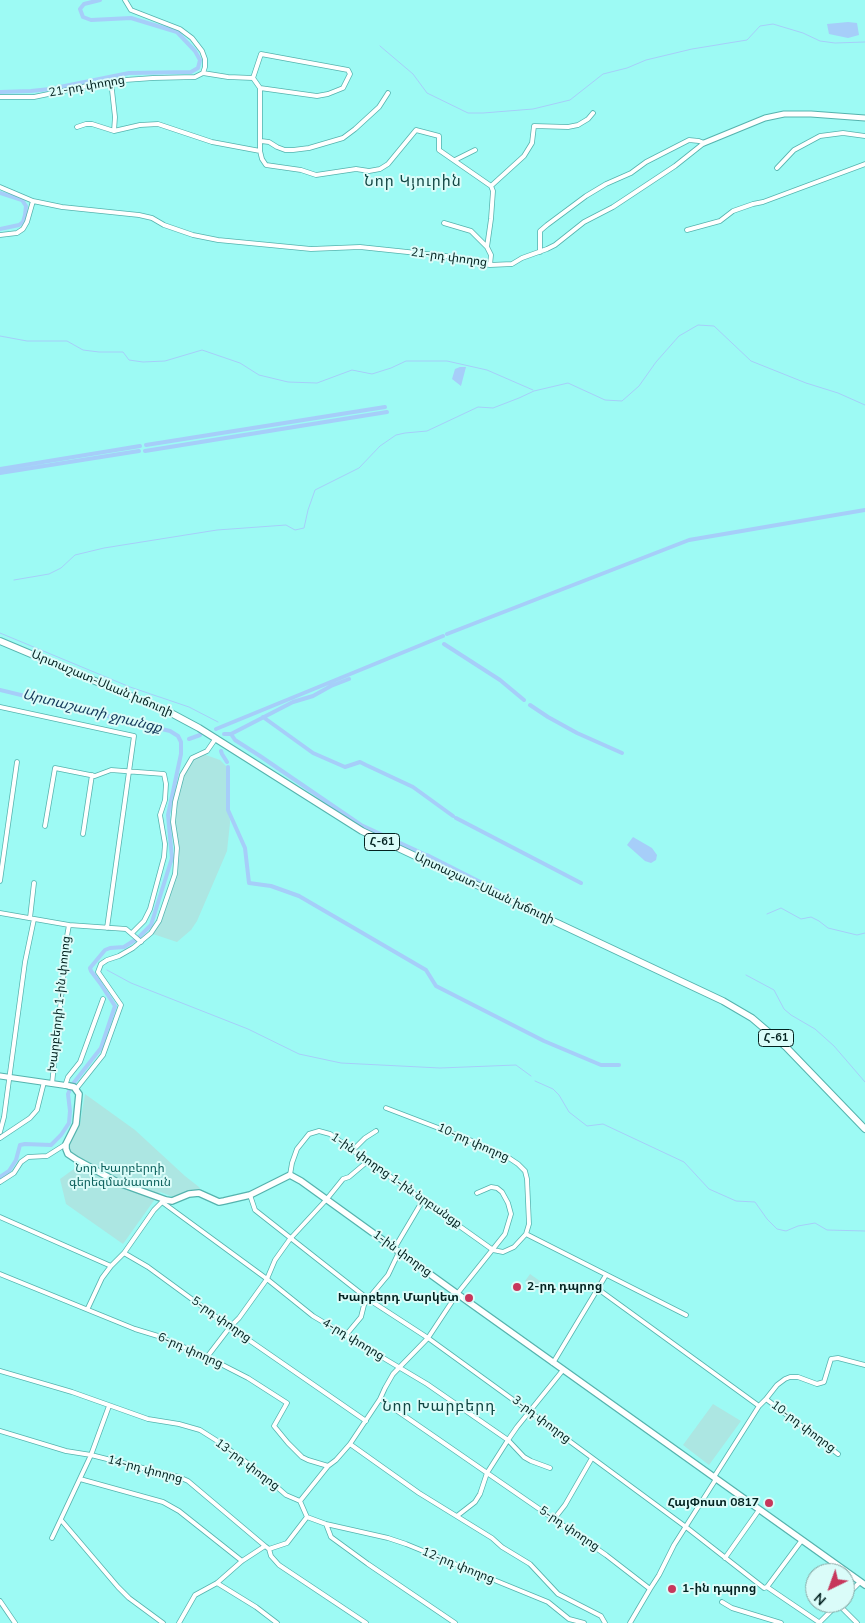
<!DOCTYPE html>
<html>
<head>
<meta charset="utf-8">
<style>
  body { margin:0 }
  #map { position:relative; width:865px; height:1623px; overflow:hidden; background:#9dfaf4; font-family:"Nunito Sans",sans-serif }
  canvas { display:block }
  .north { position:absolute; left:805px; top:1563px; width:50px; height:50px; box-sizing:border-box; background:#dafcf9; border:1px solid #84a5a2; border-radius:50%; rotate:222deg; font-size:14px; font-weight:700; line-height:20px; text-align:center; color:#032220 }
  .north::after { content:''; display:block; margin:auto; width:18px; height:22px; background:#c7375c; clip-path:polygon(50% 0,100% 100%,50% 72%,0 100%) }
</style>
</head>
<body>
<div id="map">
<canvas width="865" height="1623"></canvas>
<div class="north">N</div>
</div>
<script>
const c = document.querySelector('canvas').getContext('2d');
c.lineJoin = 'round';
function fillPath(path, color) { c.fillStyle = color; c.fill(path, 'evenodd'); }
const shape = rows => new Path2D(rows.map(r => 'M' + r).join(''));
function trace(path, color, width, dash) { c.strokeStyle = color; c.lineWidth = width; c.lineCap = dash ? 'butt' : 'round'; c.setLineDash(dash || []); c.stroke(path); }
function drawText(font, color, halo, rows, align = 'center') {
  c.font = font + ' "Nunito Sans","Noto Sans Armenian",sans-serif'; c.lineWidth = 4; c.setLineDash([]); c.textBaseline = 'middle'; c.strokeStyle = halo; c.fillStyle = color; for (const [text, x, y, turn = 0] of rows) {
    c.save(); c.translate(x, y); c.rotate((+turn || 0) * Math.PI / 180); c.textAlign = isNaN(turn) ? turn : align; if (halo) c.strokeText(text, 0, 0); c.fillText(text, 0, 0); c.restore();
  }
}
const green = shape([
  [203,754,220,760,228,768,230,823,227,851,197,921,191,930,177,942,153,934,174,881,178,850,172,823,180,785,190,760],
  [85,1094,135,1130,185,1176,199,1187,202,1192,187,1191,176,1198,160,1192,123,1244,66,1204,60,1179,78,1166,66,1149,80,1124],
  [530,1274,547,1286,543,1292,525,1281],
  [713,1404,741,1421,709,1465,683,1445]
]);
const water = shape([
  [848,22,857,23,859,35,848,38,829,34,827,24],
  [460,367,466,367,461,386,452,379,455,369],
  [633,837,652,848,657,855,656,860,651,863,645,861,627,845]
]);
const stream = shape([
  [380,46,413,74,427,93,468,113,483,113,533,109,570,100,603,74,627,68,646,60,692,49,747,40,760,26,773,24,803,33,820,41,835,43,865,42],
  [0,336,27,341,67,341,83,350,99,352,123,352,129,360,143,362,165,361,202,350,240,363,259,375,288,382,317,383,352,370,372,374,391,368,406,361,447,361,487,370,533,390],
  [14,580,49,574,61,568,75,555,104,548,217,530,286,525,295,530,304,528,308,510,315,490,359,468,380,446,396,435,405,433,427,431,478,407,493,408,519,398,534,391,568,383,605,400,622,401,639,386,656,362,679,336,698,325,714,326,751,361,806,383,838,393,865,405],
  [0,633,130,687,189,707,218,722],
  [767,914,781,908,801,919,811,917,819,921,828,928,857,935,865,933],
  [107,970,131,983,248,1029,299,1054,341,1063,440,1068,516,1065,531,1076],
  [746,975,774,990,784,1009,791,1015,815,1029,834,1046,865,1082],
  [535,1081,553,1089,559,1095,569,1112,587,1126,603,1124,684,1162,709,1189,736,1201,755,1202,767,1219,777,1229,786,1231,798,1226,815,1223,827,1230,865,1231]
]);
const canal = shape([
  [0,92,31,91,50,89,129,73,191,72,198,68,200,60,195,51,177,32,131,18,91,20,83,17,80,9,84,4,100,0],
  [0,193,22,200,26,206,25,215,23,222,19,225,0,229],
  [146,445,385,407],
  [145,451,387,412],
  [0,469,140,446],
  [0,473,139,451],
  [447,634,689,540,865,510],
  [444,644,500,680,524,700],
  [0,690,170,731,178,736,181,742,181,754,168,815,172,858,151,925,138,938,124,947,110,948,105,950,90,968,91,971,100,983,115,1006,101,1048,72,1085,68,1094,70,1111,69,1123,61,1135,51,1145,25,1144,20,1145,16,1160,9,1171,0,1177],
  [530,705,548,717,577,733,622,753],
  [263,717,313,753,345,767,360,762,366,765,413,787,453,816],
  [216,729,443,636],
  [224,734,231,734,293,702,313,696,331,686,349,679],
  [231,734,235,740,260,756,361,825,424,854],
  [189,739,200,735],
  [221,751,222,754,227,762],
  [228,767,228,810,245,848,249,883,271,886,299,896,426,970,436,986,544,1041,601,1065,619,1065],
  [456,818,581,883],
  [427,855,498,891]
]);
const minor = shape([
  [125,0,131,10,180,29,192,38,202,51,205,59,205,67,203,73],
  [203,73,228,77,253,78,260,88,260,151,262,159,266,165,301,170,316,175,356,169,369,171,380,169,388,164,416,130,439,136,439,150,491,186,493,191,491,219,487,247,491,255,490,265],
  [253,78,261,54,348,70,350,74,343,88,328,94,317,96,260,88],
  [111,81,115,117,114,131],
  [0,97,34,97,111,81,153,78,195,77,203,73],
  [77,127,86,124,92,124,114,131,140,125,158,124,212,142,260,151],
  [261,141,269,142,277,147,285,150,293,150,309,148,343,138,355,129,379,107,388,93],
  [455,160,475,150],
  [777,168,794,150,820,136,843,133,865,136],
  [491,186,524,156,532,143,534,126,568,127,578,125,588,119,593,113],
  [0,187,33,201,62,207,139,215,152,218,164,225,193,235,218,240,311,249,360,247,455,257,464,262,490,265,512,264,522,258,547,249,555,245,584,222,613,207,675,166,704,143],
  [444,223,471,231,487,247],
  [687,230,720,221,733,211,753,204,763,202,865,164],
  [0,235,17,233,23,229,27,222,33,201],
  [540,252,540,231,547,225,586,196,606,184,631,173,646,162,689,140,699,141,704,143],
  [0,707,134,736,107,928],
  [45,826,55,768,95,776,111,770,164,774,166,784,165,800,160,815,165,844,164,857,150,909,144,921,132,933],
  [83,834,92,775],
  [0,881,17,762],
  [0,913,69,925,126,929,141,942],
  [30,918,34,883],
  [52,1084,64,970,64,953,69,925],
  [65,1086,68,1077,80,1062,103,999],
  [76,1089,103,1055,121,1005,98,972,101,964,107,960,119,956,133,948,151,933,159,921,175,874,177,848,173,822,175,802,182,775,192,758,207,751,216,738],
  [0,1132,4,1117,25,962,34,919],
  [0,1138,30,1118,37,1110,44,1082],
  [353,1150,365,1138,376,1131],
  [290,1175,292,1163,297,1149,309,1134,319,1131,330,1134,493,1250,503,1252,514,1247,526,1234,529,1224,527,1179,525,1171,518,1164,509,1158,475,1142,386,1108],
  [0,1182,14,1173,21,1162,28,1157,47,1156,66,1144],
  [250,1195,255,1210,368,1299,428,1338,530,1412,686,1527,764,1588,767,1587,820,1623],
  [162,1202,267,1279,313,1316,427,1384,508,1440,524,1457,531,1461,550,1468],
  [0,1217,111,1266],
  [526,1234,686,1315],
  [394,1249,423,1200],
  [124,1253,148,1267,230,1327,366,1421],
  [0,1274,135,1329,158,1336,207,1357,248,1378,287,1403,274,1426,288,1443,302,1457,308,1460,328,1466],
  [598,1289,759,1406],
  [88,1308,102,1278,111,1266,124,1253,154,1210,162,1202],
  [346,1335,361,1317,364,1305,368,1299,388,1275,399,1252],
  [207,1357,230,1327,239,1318,267,1279,275,1260,290,1239,326,1200,343,1179,349,1177,368,1161],
  [553,1363,606,1275],
  [0,1371,72,1392,148,1419,179,1424,200,1430,219,1442,261,1473,286,1495,300,1501,307,1517,326,1524,388,1538,406,1544,548,1602,569,1619,584,1623],
  [380,1399,606,1555,650,1589,659,1575,674,1545,716,1479],
  [766,1399,777,1385,785,1379,790,1377,798,1377,817,1384,824,1382,831,1359,838,1358,865,1365],
  [0,1431,66,1451,91,1455,179,1477,188,1481,265,1546],
  [350,1444,419,1493,492,1538,502,1547,530,1564,558,1594,601,1616,605,1623],
  [714,1477,759,1406,766,1399,838,1454],
  [80,1479,163,1502,179,1511,242,1561],
  [300,1501,328,1466,336,1460,350,1444,380,1399,385,1388,393,1374,428,1338,457,1294,505,1234,511,1214,508,1203,502,1192,497,1188,491,1187,477,1193],
  [457,1516,475,1502,480,1494,487,1473,508,1440,517,1427,563,1370],
  [554,1519,565,1505,592,1458],
  [61,1520,118,1587,129,1598,163,1623],
  [326,1524,331,1537,368,1564,455,1623],
  [52,1538,91,1455,109,1406],
  [269,1549,271,1556,279,1565,366,1623],
  [725,1558,759,1510],
  [217,1583,256,1607,277,1623],
  [767,1587,802,1540],
  [845,1597,860,1582],
  [0,1601,15,1623],
  [722,1602,732,1608,781,1623],
  [838,1604,857,1623],
  [179,1623,195,1595,217,1583,242,1561,265,1546,269,1549,287,1543,307,1517],
  [630,1623,650,1589],
  [819,1623,839,1603]
]);
const tertiary = shape([
  [704,143,765,118,784,114,811,114,865,118],
  [0,1076,69,1086]
]);
const secondary = shape([
  [69,1086,74,1087,79,1094,76,1124,66,1144,66,1149,68,1154,77,1160,119,1183,166,1200,172,1201,189,1194,199,1193,219,1202,224,1201,250,1195,290,1175,301,1181,470,1303,865,1585]
]);
const primary = shape([
  [0,641,171,713,199,728,362,831,723,1001,752,1018,786,1047,865,1129]
]);
const markers = [
  [517,1287,5,"#c7375c"],
  [469,1298,5,"#c7375c"],
  [769,1503,5,"#c7375c"],
  [672,1589,5,"#c7375c"]
];
const shields = [
  [382,842,35],
  [776,1038,35]
];
const shieldNames = [
  ["Հ-61",382,842],
  ["Հ-61",776,1038]
];
const streetNames = [
  ["21-րդ փողոց",87,87,-10],
  ["21-րդ փողոց",449,258,8],
  ["Արտաշատ-Սևան խճուղի",102,684,23],
  ["Արտաշատ-Սևան խճուղի",484,889,25],
  ["Խարբերդի 1-ին փողոց",60,1004,-84],
  ["10-րդ փողոց",473,1143,24],
  ["1-ին փողոց 1-ին նրբանցք",396,1181,35],
  ["1-ին փողոց",402,1254,36],
  ["5-րդ փողոց",221,1320,35],
  ["4-րդ փողոց",353,1340,31],
  ["6-րդ փողոց",190,1351,24],
  ["3-րդ փողոց",541,1420,37],
  ["10-րդ փողոց",803,1427,37],
  ["13-րդ փողոց",247,1465,37],
  ["14-րդ փողոց",145,1470,15],
  ["5-րդ փողոց",569,1529,34],
  ["12-րդ փողոց",458,1566,22]
];
const parkNames = [
  ["Նոր Խարբերդի",120,1169],
  ["գերեզմանատուն",120,1183]
];
const poiNames = [
  ["2-րդ դպրոց",527,1287],
  ["Խարբերդ Մարկետ",459,1298,"right"],
  ["ՀայՓոստ 0817",759,1503,"right"],
  ["1-ին դպրոց",682,1589]
];
const waterNames = [
  ["Արտաշատի ջրանցք",92,712,14]
];
const quarterNames = [
  ["Նոր Կյուրին",413,182],
  ["Նոր Խարբերդ",439,1407]
];
fillPath(green, '#ace6e2');
fillPath(water, '#a6cef9');
trace(stream, '#a6cef9', 1);
trace(canal, '#a6cef9', 4);
trace(minor, '#55b3ae', 5.5);
trace(tertiary, '#55b3ae', 7);
trace(secondary, '#55b3ae', 8);
trace(primary, '#55b3ae', 8);
trace(minor, '#fff', 4);
trace(tertiary, '#fff', 5);
trace(secondary, '#fff', 5.5);
trace(primary, '#fff', 6);
for (const [x, y, r, color] of markers) { const dot = new Path2D(); dot.arc(x, y, r, 0, 2 * Math.PI); c.fillStyle = color; c.fill(dot); trace(dot, '#dafcf9', 2); }
for (const [x, y, w] of shields) { const box = new Path2D(); box.roundRect(x - w / 2, y - 8.5, w, 17, 4); c.fillStyle = '#dafcf9'; c.fill(box); trace(box, '#032220', 1); }
drawText('bold 11px', '#032220', null, shieldNames);
drawText('12px', '#032220', '#dafcf9', streetNames);
drawText('12px', '#0e625e', '#dafcf9', parkNames);
drawText('bold 12px', '#032220', '#dafcf9', poiNames, 'left');
drawText('italic 14px', '#123759', '#dafcf9', waterNames);
c.letterSpacing = '1px';
drawText('15px', '#104542', '#dafcf9', quarterNames);
c.letterSpacing = '0px';
</script>
</body>
</html>
